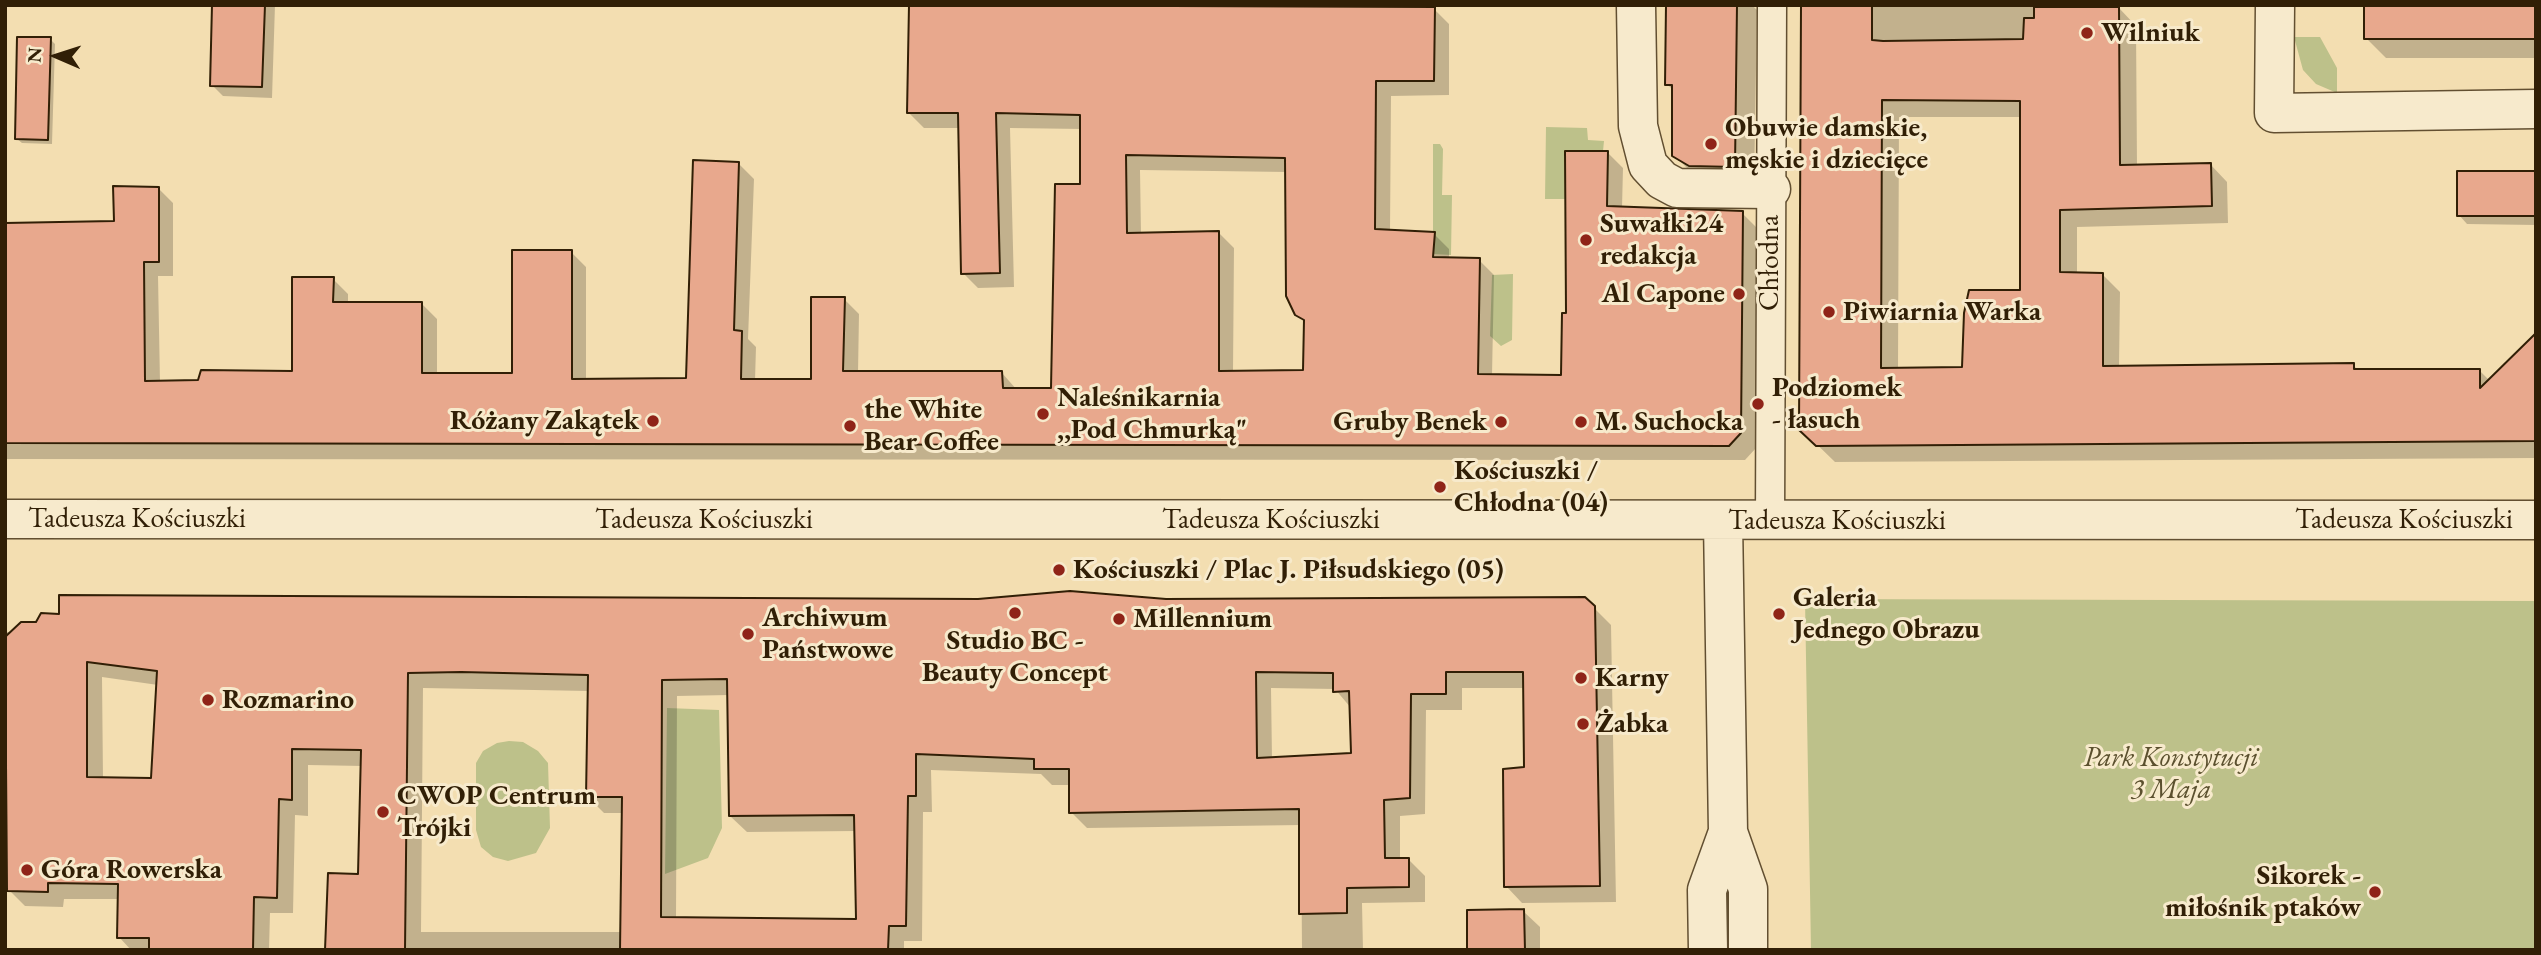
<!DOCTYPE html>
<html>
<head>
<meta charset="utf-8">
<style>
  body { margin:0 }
  #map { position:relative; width:2541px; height:955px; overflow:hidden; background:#f3deb1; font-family:"EB Garamond",serif }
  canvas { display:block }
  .frame { position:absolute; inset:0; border:7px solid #311f06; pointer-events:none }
  .north { position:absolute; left:21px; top:21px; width:70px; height:70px; -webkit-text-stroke:5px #f7eacc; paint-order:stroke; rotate:273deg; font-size:19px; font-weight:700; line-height:28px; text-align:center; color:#311f06 }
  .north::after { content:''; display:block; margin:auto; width:24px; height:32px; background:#311f06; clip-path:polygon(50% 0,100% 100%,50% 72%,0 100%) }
</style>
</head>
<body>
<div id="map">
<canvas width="2541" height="955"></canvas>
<div class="frame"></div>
<div class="north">N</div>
</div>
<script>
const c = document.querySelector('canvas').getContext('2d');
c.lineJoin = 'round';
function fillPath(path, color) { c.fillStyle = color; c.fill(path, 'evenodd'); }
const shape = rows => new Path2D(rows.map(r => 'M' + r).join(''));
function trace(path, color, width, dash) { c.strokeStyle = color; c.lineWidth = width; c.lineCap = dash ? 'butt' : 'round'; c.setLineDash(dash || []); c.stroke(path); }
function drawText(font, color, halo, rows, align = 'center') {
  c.font = font + ' "EB Garamond",serif'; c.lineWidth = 6; c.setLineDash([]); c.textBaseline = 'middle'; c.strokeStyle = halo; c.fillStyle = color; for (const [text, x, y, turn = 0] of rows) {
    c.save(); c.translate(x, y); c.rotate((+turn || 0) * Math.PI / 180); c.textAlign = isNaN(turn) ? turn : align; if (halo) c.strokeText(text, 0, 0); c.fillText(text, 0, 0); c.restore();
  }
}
const green = shape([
  [2294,37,2320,37,2337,68,2337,93,2316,84,2303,70],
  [1546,127,1587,128,1588,140,1604,141,1603,151,1565,151,1565,199,1545,199],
  [1433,144,1440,144,1443,149,1442,195,1452,195,1451,255,1433,254],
  [1513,274,1512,340,1501,346,1490,336,1492,275],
  [1805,599,2536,601,2536,950,1811,950],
  [667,708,719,710,722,828,708,858,665,874],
  [509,741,523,742,538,751,548,763,550,828,536,853,508,861,493,857,481,847,476,830,476,763,483,751,497,743]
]);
const shadow = shape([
  [214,5,275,5,272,98,223,96,212,85],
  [911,5,1358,5,1434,9,1449,24,1449,95,1391,96,1390,232,1434,234,1449,249,1449,259,1479,260,1494,275,1492,376,1563,376,1568,315,1608,153,1623,168,1622,208,1742,213,1757,228,1756,448,1745,460,5,459,5,224,115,223,158,188,173,203,173,276,158,276,160,382,294,373,333,279,348,294,348,304,422,304,437,319,437,375,514,375,571,252,586,267,586,381,688,380,739,164,754,179,748,339,756,347,755,381,812,380,844,299,859,314,858,373,1002,373,1017,390,1053,389,1082,186,1082,129,1010,128,1014,287,978,288,963,273,960,128,924,128,909,113],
  [1140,170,1287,172,1297,314,1306,323,1305,372,1233,372,1234,248,1219,233,1141,235],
  [1667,5,1752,5,1757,10,1754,186,1694,175,1674,155,1674,91,1667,84],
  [1803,5,2077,5,2077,9,2119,8,2136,26,2137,166,2210,164,2227,182,2228,223,2077,227,2077,274,2102,274,2120,292,2119,367,2353,365,2358,370,2480,371,2490,381,2536,335,2536,458,1835,462,1801,429],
  [1899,117,2022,117,2022,291,1964,369,1898,370],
  [2536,5,2536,58,2386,58,2366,38],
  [50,39,55,44,52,144,22,143,16,138],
  [2536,173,2536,225,2467,224,2459,215],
  [1166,601,1594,608,1611,625,1616,902,1522,903,1506,886,1526,769,1525,688,1462,688,1462,710,1426,710,1425,814,1400,816,1400,860,1409,860,1425,876,1425,902,1362,903,1363,950,1302,950,1301,825,1087,828,1071,812,1071,785,1052,785,1041,774,931,770,932,812,923,812,922,941,904,941,904,950,327,950,360,876,363,766,308,765,308,816,295,815,293,913,270,913,269,950,131,950,119,937,119,899,64,899,63,907,25,906,5,886,10,759,5,754,5,632],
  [102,677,158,685,153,780,103,779],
  [423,688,589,691,588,797,604,813,623,813,622,932,421,932],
  [1271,688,1335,689,1351,708,1352,754,1272,759],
  [729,695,730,816,747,832,856,831,858,921,676,919,677,696],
  [1523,911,1540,927,1540,950,1469,950]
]);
const building = shape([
  [212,5,265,5,262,87,210,86,212,5],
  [909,5,1435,7,1434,81,1376,81,1375,229,1435,232,1433,257,1480,258,1478,374,1561,375,1562,313,1566,313,1565,151,1608,151,1607,206,1743,211,1741,433,1729,446,5,443,5,223,114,221,113,186,159,187,159,262,144,262,145,381,198,380,201,370,292,371,292,277,334,277,333,302,422,302,422,373,512,373,512,250,572,250,572,379,686,378,693,160,739,162,734,330,742,331,741,379,811,379,811,297,845,297,843,371,1002,371,1003,388,1051,388,1055,184,1080,184,1080,115,996,113,1000,273,961,274,958,113,907,113,909,5],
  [1126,155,1285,158,1286,296,1295,315,1304,320,1303,370,1219,371,1219,231,1127,233,1126,155],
  [1666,5,1737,5,1735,167,1689,166,1672,156,1672,85,1665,85,1666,5],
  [1801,5,1872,5,1872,40,1883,41,2023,39,2024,18,2034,18,2034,7,2119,7,2120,165,2211,163,2212,206,2060,210,2060,272,2103,273,2103,366,2354,363,2354,369,2480,369,2480,388,2536,333,2536,441,1816,446,1799,430,1801,5],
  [1882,100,2020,101,2020,290,1969,290,1964,313,1962,367,1881,368,1882,100],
  [2364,5,2536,5,2536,39,2364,39,2364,5],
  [17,37,51,37,48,140,15,139,17,37],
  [2457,171,2536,171,2536,216,2457,216,2457,171],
  [1070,591,1166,599,1585,597,1595,606,1600,886,1504,887,1503,769,1524,767,1523,672,1446,672,1446,694,1411,694,1410,798,1384,800,1385,858,1409,858,1409,887,1347,888,1347,913,1299,914,1299,809,1069,813,1069,769,1034,769,1034,759,916,754,916,796,908,796,906,926,889,926,888,950,620,950,622,797,586,797,588,675,461,672,408,673,405,950,325,950,328,873,358,874,361,750,292,749,292,800,279,799,277,898,254,897,253,950,149,950,149,938,117,938,118,884,48,883,48,892,7,891,5,637,21,622,36,622,41,613,59,614,59,595,978,599,1070,591],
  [87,662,157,671,151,778,87,777,87,662],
  [1256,672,1333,673,1333,692,1349,691,1351,753,1257,758,1256,672],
  [727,679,729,816,854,815,856,919,661,917,662,680,727,679],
  [1524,909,1525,950,1467,950,1467,910,1524,909]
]);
const pedestrian = shape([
  [1770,520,1772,5]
]);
const minor = shape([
  [1636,5,1638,126,1648,165,1662,180,1677,188,1771,189],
  [2275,5,2274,113,2536,109]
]);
const tertiary = shape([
  [5,519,2536,520],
  [1723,521,1728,832,1748,889,1748,950],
  [1708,950,1707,890,1728,832]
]);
const markers = [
  [2087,33,7,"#8f2418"],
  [1711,144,7,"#8f2418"],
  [1586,240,7,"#8f2418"],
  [1739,294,7,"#8f2418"],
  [1829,312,7,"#8f2418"],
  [1758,404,7,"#8f2418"],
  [1043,414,7,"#8f2418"],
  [653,421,7,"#8f2418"],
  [1501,422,7,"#8f2418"],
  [1581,422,7,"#8f2418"],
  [850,426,7,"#8f2418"],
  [1440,487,7,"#8f2418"],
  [1059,570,7,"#8f2418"],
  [1015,613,7,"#8f2418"],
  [1779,614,7,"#8f2418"],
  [1119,619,7,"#8f2418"],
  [748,634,7,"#8f2418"],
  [1581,678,7,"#8f2418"],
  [208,700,7,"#8f2418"],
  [1583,724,7,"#8f2418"],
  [383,812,7,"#8f2418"],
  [27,870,7,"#8f2418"],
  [2375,892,7,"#8f2418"]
];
const poiNames = [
  ["Wilniuk",2101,33],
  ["Obuwie damskie,",1725,128],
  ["męskie i dziecięce",1725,160],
  ["Suwałki24",1600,224],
  ["redakcja",1600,256],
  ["Al Capone",1725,294,"right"],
  ["Piwiarnia Warka",1843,312],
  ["Podziomek",1772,388],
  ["- łasuch",1772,420],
  ["Naleśnikarnia",1057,398],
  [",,Pod Chmurką\"",1057,430],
  ["the White",864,410],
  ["Bear Coffee",864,442],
  ["Różany Zakątek",639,421,"right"],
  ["Gruby Benek",1487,422,"right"],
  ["M. Suchocka",1595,422],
  ["Kościuszki /",1454,471],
  ["Chłodna (04)",1454,503],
  ["Kościuszki / Plac J. Piłsudskiego (05)",1073,570],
  ["Galeria",1793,598],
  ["Jednego Obrazu",1793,630],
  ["Archiwum",762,618],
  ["Państwowe",762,650],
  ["Millennium",1133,619],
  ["Studio BC -",1015,641,"center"],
  ["Beauty Concept",1015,673,"center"],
  ["Karny",1595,678],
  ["Rozmarino",222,700],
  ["Żabka",1597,724],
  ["CWOP Centrum",397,796],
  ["Trójki",397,828],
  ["Góra Rowerska",41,870],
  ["Sikorek -",2361,876,"right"],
  ["miłośnik ptaków",2361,908,"right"]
];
const streetNames = [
  ["Chłodna",1770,263,-90],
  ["Tadeusza Kościuszki",137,519],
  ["Tadeusza Kościuszki",704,520],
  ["Tadeusza Kościuszki",1271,520],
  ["Tadeusza Kościuszki",2404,520],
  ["Tadeusza Kościuszki",1837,521]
];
const parkNames = [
  ["Park Konstytucji",2171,758],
  ["3 Maja",2171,790]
];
fillPath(green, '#bdc18a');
fillPath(shadow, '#0003');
fillPath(building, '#e8a88d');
trace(building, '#311f06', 2);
trace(pedestrian, '#624f31', 31);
trace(minor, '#624f31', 41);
trace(tertiary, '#624f31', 41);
trace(pedestrian, '#f7eacc', 28);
trace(minor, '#f7eacc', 38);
trace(tertiary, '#f7eacc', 38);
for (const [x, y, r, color] of markers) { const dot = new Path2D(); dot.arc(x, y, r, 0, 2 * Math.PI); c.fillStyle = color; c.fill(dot); trace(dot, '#f7eacc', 2.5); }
drawText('bold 28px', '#311f06', '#f7eacc', poiNames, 'left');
drawText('28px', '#311f06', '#f7eacc', streetNames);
drawText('italic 28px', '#5b502e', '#f7eacc', parkNames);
</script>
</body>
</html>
